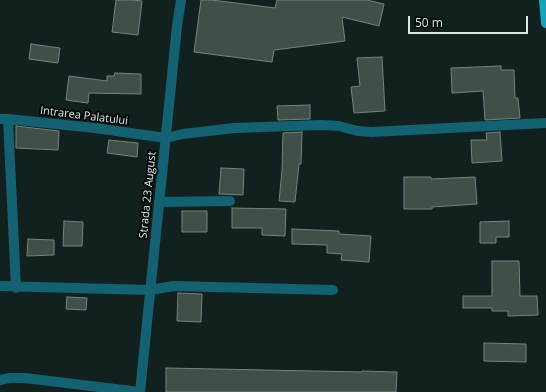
<!DOCTYPE html>
<html>
<head>
<meta charset="utf-8">
<style>
  body { margin:0 }
  #map { position:relative; width:546px; height:392px; overflow:hidden; background:#102120; font-family:"Open Sans",sans-serif }
  canvas { display:block }
  .scale { position:absolute; left:408px; top:16px; width:120px; height:18px; box-sizing:border-box; border:2px solid #dce7e6; border-top:0; padding-left:5px; font-size:12px; line-height:14px; white-space:nowrap; color:#dce7e6; -webkit-text-stroke:3px #040909; paint-order:stroke }
</style>
</head>
<body>
<div id="map">
<canvas width="546" height="392"></canvas>
<div class="scale">50 m</div>
</div>
<script>
const c = document.querySelector('canvas').getContext('2d');
c.lineJoin = 'round';
function fillPath(path, color) { c.fillStyle = color; c.fill(path, 'evenodd'); }
const shape = rows => new Path2D(rows.map(r => 'M' + r).join(''));
function trace(path, color, width, dash) { c.strokeStyle = color; c.lineWidth = width; c.lineCap = dash ? 'butt' : 'round'; c.setLineDash(dash || []); c.stroke(path); }
function drawText(font, color, halo, rows, align = 'center') {
  c.font = font + ' "Open Sans",sans-serif'; c.lineWidth = 4; c.setLineDash([]); c.textBaseline = 'middle'; c.strokeStyle = halo; c.fillStyle = color; for (const [text, x, y, turn = 0] of rows) {
    c.save(); c.translate(x, y); c.rotate((+turn || 0) * Math.PI / 180); c.textAlign = isNaN(turn) ? turn : align; if (halo) c.strokeText(text, 0, 0); c.fillText(text, 0, 0); c.restore();
  }
}
const building = shape([
  [116,0,132,0,142,1,138,35,112,32,116,0],
  [201,0,212,0,275,8,277,0,367,0,384,4,379,26,342,17,345,41,274,50,272,62,194,52,201,0],
  [31,44,60,48,58,63,29,59,31,44],
  [382,57,385,111,354,113,351,87,360,86,357,58,382,57],
  [501,66,501,70,514,70,515,98,518,98,520,118,485,120,483,91,452,93,451,68,501,66],
  [115,73,141,74,141,94,89,93,88,103,66,100,69,76,107,81,107,76,114,76,115,73],
  [310,105,310,119,278,120,277,106,310,105],
  [16,126,59,131,58,150,16,148,16,126],
  [302,132,301,164,299,164,295,202,279,201,282,171,283,133,302,132],
  [500,132,502,161,472,163,471,140,487,140,486,133,500,132],
  [109,140,138,143,137,157,107,153,109,140],
  [221,168,244,169,243,195,219,194,221,168],
  [404,177,431,177,431,179,475,177,477,204,432,207,432,209,404,209,404,177],
  [232,208,286,209,285,236,262,235,262,228,232,228,232,208],
  [182,211,207,211,207,232,182,232,182,211],
  [64,221,83,222,82,246,63,246,64,221],
  [509,221,509,237,496,237,496,243,480,243,480,222,509,221],
  [292,229,339,231,339,234,371,236,369,262,341,260,342,254,327,253,327,245,292,244,292,229],
  [28,239,54,240,54,255,27,256,28,239],
  [492,261,519,261,520,296,537,296,538,315,508,316,508,311,492,311,492,308,463,308,463,296,492,296,492,261],
  [178,293,202,294,201,322,177,321,178,293],
  [67,297,87,298,86,310,66,309,67,297],
  [484,343,526,344,526,362,484,361,484,343],
  [166,368,362,372,362,371,397,372,396,392,166,392,166,368]
]);
const minor = shape([
  [0,119,8,119,95,128,166,138,183,134,234,128,321,125,339,126,358,131,372,132,546,123],
  [8,119,16,288],
  [159,202,230,201],
  [0,286,150,290,174,286,333,290],
  [0,380,9,378,25,378,140,392],
  [140,392,177,26,181,0]
]);
const major = shape([
  [544,0,546,23]
]);
const streetNames = [
  ["Intrarea Palatului",84,116,7],
  ["Strada 23 August",148,195,-84]
];
fillPath(building, '#404f48');
trace(building, '#74857e', 1);
trace(minor, '#146271', 10);
trace(major, '#18a3bc', 10);
drawText('11px', '#dce7e6', '#040909', streetNames);
</script>
</body>
</html>
